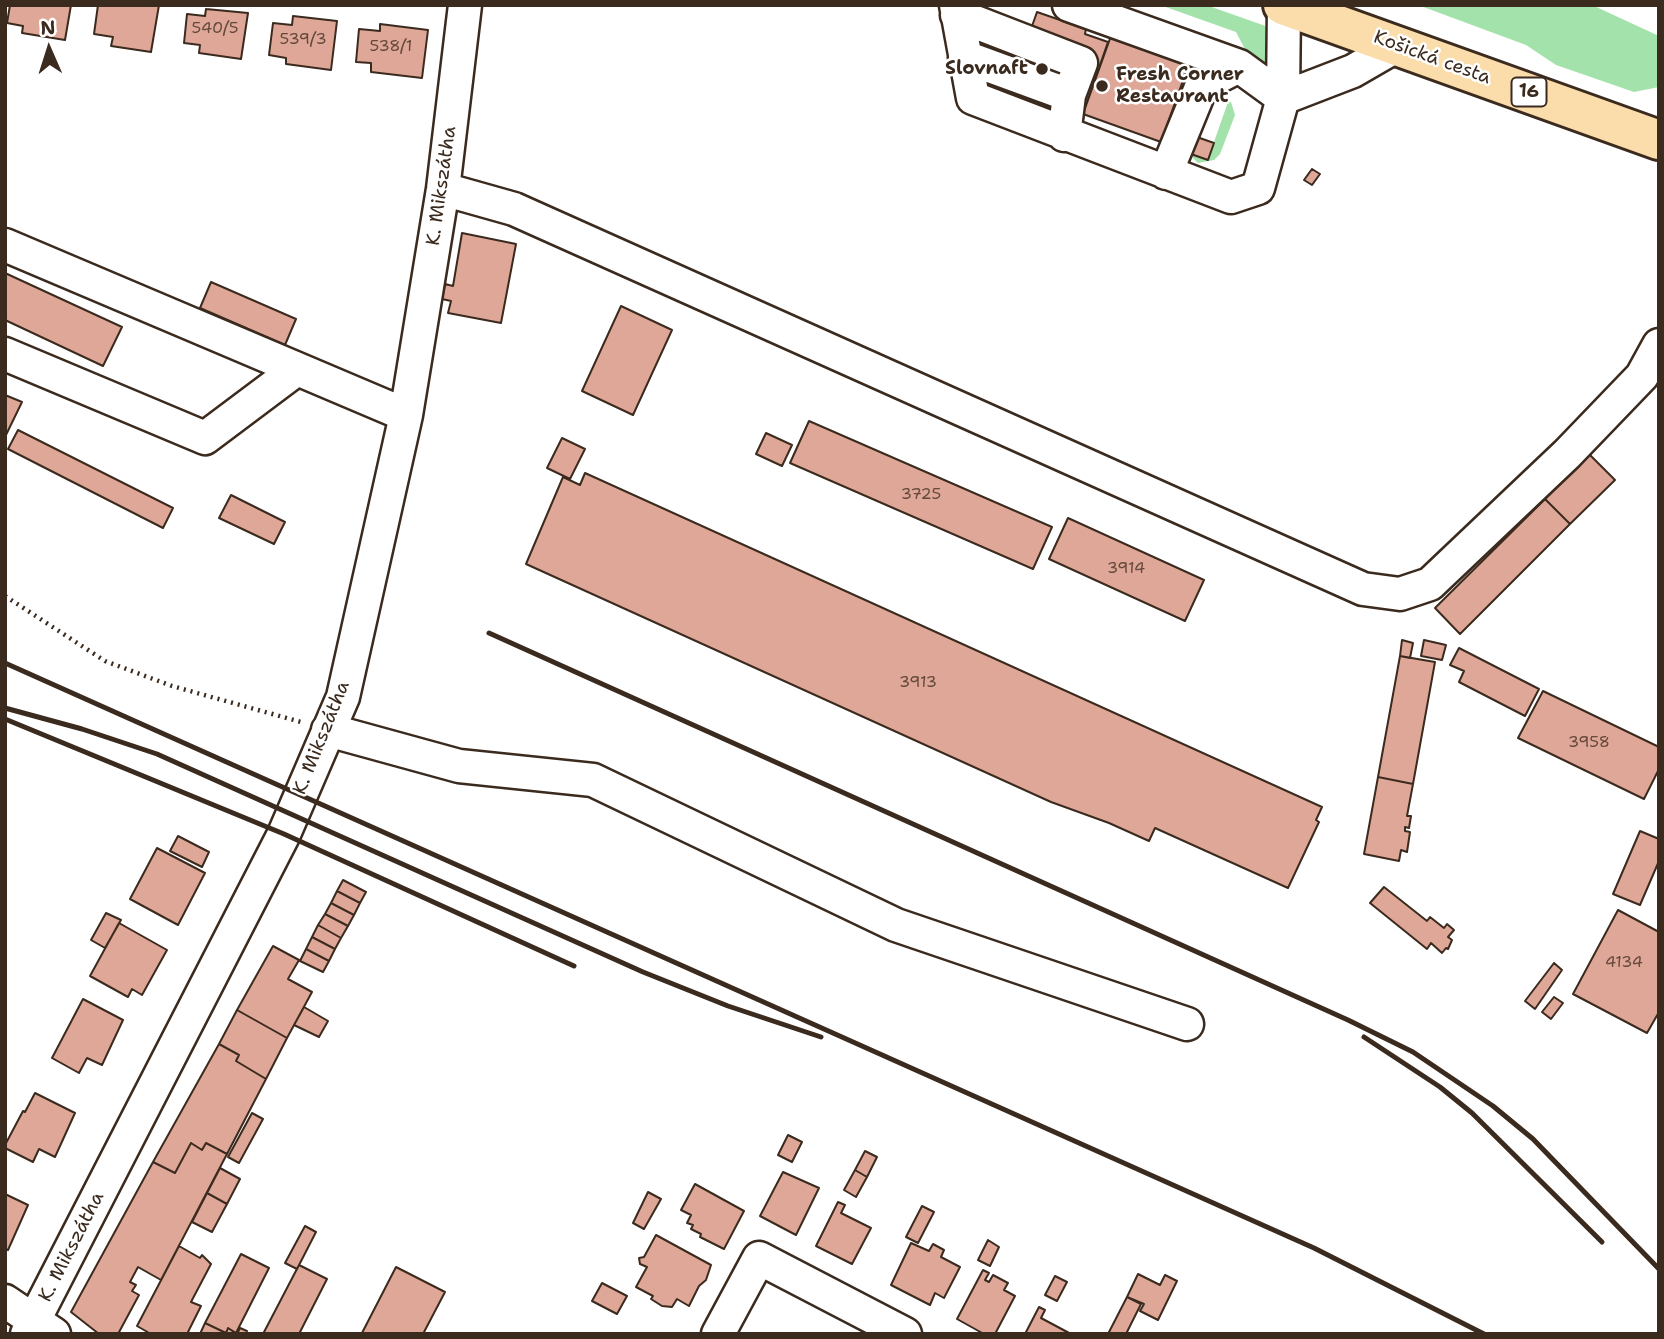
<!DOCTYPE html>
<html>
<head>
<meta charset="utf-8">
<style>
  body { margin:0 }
  #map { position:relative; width:1664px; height:1339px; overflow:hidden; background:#fff; font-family:"Shantell Sans",sans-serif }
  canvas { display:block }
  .frame { position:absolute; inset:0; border:7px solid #3b2a1e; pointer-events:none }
  .north { position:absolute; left:14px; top:14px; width:70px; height:70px; -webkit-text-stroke:5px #fff; paint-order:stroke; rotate:357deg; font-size:19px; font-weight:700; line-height:28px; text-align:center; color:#3b2a1e }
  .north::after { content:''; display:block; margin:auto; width:24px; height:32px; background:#3b2a1e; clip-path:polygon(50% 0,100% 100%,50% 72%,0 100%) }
</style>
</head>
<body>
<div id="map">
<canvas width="1664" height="1339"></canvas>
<div class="frame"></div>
<div class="north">N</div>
</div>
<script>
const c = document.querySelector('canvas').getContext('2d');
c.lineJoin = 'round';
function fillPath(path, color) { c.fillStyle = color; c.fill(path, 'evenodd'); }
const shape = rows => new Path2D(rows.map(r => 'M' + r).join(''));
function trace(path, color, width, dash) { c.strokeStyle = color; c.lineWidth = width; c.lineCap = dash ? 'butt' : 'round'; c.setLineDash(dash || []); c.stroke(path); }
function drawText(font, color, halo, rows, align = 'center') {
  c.font = font + ' "Shantell Sans",sans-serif'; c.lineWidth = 5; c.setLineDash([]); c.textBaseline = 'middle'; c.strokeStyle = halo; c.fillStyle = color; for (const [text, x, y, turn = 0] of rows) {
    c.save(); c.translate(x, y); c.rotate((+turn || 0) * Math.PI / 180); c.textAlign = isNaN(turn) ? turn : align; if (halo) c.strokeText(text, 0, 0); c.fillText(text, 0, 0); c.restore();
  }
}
const green = shape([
  [1160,5,1206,5,1274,29,1268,65,1250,59,1236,32],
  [1418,5,1592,5,1659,36,1659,87,1634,92,1556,65,1526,45],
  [1211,92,1231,102,1235,115,1220,154,1214,160,1198,163,1188,153,1208,159,1228,102,1209,95]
]);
const building = shape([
  [10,5,71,5,65,40,22,33,23,26,7,23,10,5],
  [98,5,159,5,151,52,111,46,113,37,94,34,98,5],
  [206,9,248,13,241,59,199,53,200,45,184,43,187,14,205,16,206,9],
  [1037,12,1086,29,1085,34,1108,42,1085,108,1060,100,1046,139,998,122,1037,12],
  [293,16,337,21,331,70,286,64,286,58,269,55,273,23,292,25,293,16],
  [380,24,428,30,422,78,371,72,371,63,356,62,359,29,380,31,380,24],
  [1112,33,1190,61,1161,142,1083,114,1112,33],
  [1194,136,1214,143,1208,160,1188,153,1194,136],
  [1312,169,1320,174,1312,185,1304,180,1312,169],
  [462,233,516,244,501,323,448,313,451,301,442,299,445,284,453,286,462,233],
  [5,273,122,327,103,366,5,320,5,273],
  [211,282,296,319,285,345,200,308,211,282],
  [621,306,672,330,633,415,582,391,621,306],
  [5,395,22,402,5,437,5,395],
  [809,421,1052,527,1033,569,790,463,809,421],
  [18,430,173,508,163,528,8,449,18,430],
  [766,433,792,445,782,466,756,454,766,433],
  [562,438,585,449,570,479,547,468,562,438],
  [1589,454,1615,480,1570,524,1545,499,1589,454],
  [585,473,1322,807,1316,820,1319,822,1288,888,1155,828,1149,841,1109,823,1051,802,526,564,563,477,580,485,585,473],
  [231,495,285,522,274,544,219,518,231,495],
  [1545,499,1570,524,1460,634,1435,608,1545,499],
  [1068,518,1204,580,1185,621,1049,559,1068,518],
  [1402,640,1413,643,1410,658,1400,656,1402,640],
  [1424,640,1446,645,1442,660,1421,656,1424,640],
  [1459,648,1539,689,1525,716,1459,682,1464,671,1450,665,1459,648],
  [1400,656,1435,662,1413,784,1378,777,1400,656],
  [1543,691,1659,747,1659,769,1644,799,1518,738,1543,691],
  [1378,777,1413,784,1407,816,1411,816,1409,828,1405,827,1405,831,1410,832,1407,852,1401,850,1399,861,1364,854,1378,777],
  [1640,831,1659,839,1659,861,1640,905,1613,894,1640,831],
  [178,836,209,852,202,867,170,851,178,836],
  [157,848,205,873,178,925,130,899,157,848],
  [343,880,366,892,360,903,337,891,343,880],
  [1384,887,1427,921,1430,917,1444,928,1447,924,1454,930,1448,937,1452,940,1448,949,1446,948,1442,953,1431,943,1427,949,1370,903,1384,887],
  [337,891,360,903,354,915,331,903,337,891],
  [331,903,354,915,348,926,325,914,331,903],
  [1618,910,1659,932,1659,1012,1647,1033,1573,994,1618,910],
  [106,913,121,920,105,948,91,940,106,913],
  [325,914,348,926,341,938,318,925,325,914],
  [119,923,167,950,142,995,132,989,128,997,90,976,119,923],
  [318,925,341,938,335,949,312,937,318,925],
  [312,937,335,949,329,961,306,949,312,937],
  [273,946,299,960,288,979,312,992,287,1038,237,1010,273,946],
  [306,949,329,961,323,972,300,961,306,949],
  [1554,963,1562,970,1535,1009,1525,1001,1554,963],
  [1554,997,1563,1003,1551,1019,1542,1012,1554,997],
  [83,999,123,1020,102,1065,87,1058,79,1073,52,1058,83,999],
  [304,1007,328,1021,319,1037,294,1025,304,1007],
  [237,1010,287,1038,266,1079,236,1061,239,1055,219,1044,237,1010],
  [219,1044,239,1055,236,1061,266,1079,227,1154,206,1143,202,1150,191,1143,175,1173,153,1162,219,1044],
  [35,1093,75,1113,55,1157,39,1149,33,1162,5,1148,5,1145,23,1111,25,1112,35,1093],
  [252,1113,263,1119,239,1163,228,1157,252,1113],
  [788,1135,802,1142,792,1162,778,1155,788,1135],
  [191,1143,202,1150,206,1143,227,1154,161,1280,138,1267,130,1282,136,1285,132,1291,139,1295,118,1334,99,1334,71,1312,153,1162,175,1173,191,1143],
  [865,1151,877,1157,867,1177,855,1170,865,1151],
  [220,1168,240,1179,227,1204,207,1193,220,1168],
  [855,1170,867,1177,856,1197,844,1190,855,1170],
  [783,1172,819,1188,796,1235,760,1216,783,1172],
  [695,1184,744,1211,724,1249,700,1237,701,1234,691,1229,693,1225,687,1223,691,1215,681,1210,695,1184],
  [648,1192,661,1199,644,1229,633,1223,648,1192],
  [207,1193,227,1204,212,1232,192,1222,207,1193],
  [5,1194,28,1205,8,1250,5,1249,5,1194],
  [838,1202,845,1205,841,1213,871,1228,852,1264,816,1246,838,1202],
  [922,1206,934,1212,918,1243,906,1237,922,1206],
  [305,1226,316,1232,297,1269,285,1263,305,1226],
  [656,1235,711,1265,706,1280,699,1286,689,1306,677,1299,672,1307,662,1306,651,1299,653,1296,636,1287,647,1267,640,1264,639,1258,644,1257,656,1235],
  [988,1240,999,1247,990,1266,978,1260,988,1240],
  [911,1243,929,1251,933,1244,944,1250,941,1257,960,1267,944,1298,935,1293,930,1305,891,1285,911,1243],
  [179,1246,200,1258,202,1255,211,1264,191,1302,201,1306,187,1334,151,1334,137,1326,179,1246],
  [241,1254,269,1268,236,1333,228,1328,226,1333,205,1323,241,1254],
  [299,1265,327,1279,299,1334,263,1334,299,1265],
  [396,1267,445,1292,423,1334,364,1334,362,1333,396,1267],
  [983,1270,989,1273,985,1280,989,1282,993,1275,1008,1283,1004,1290,1015,1296,995,1334,984,1334,957,1319,983,1270],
  [1138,1274,1160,1285,1165,1275,1177,1281,1158,1320,1140,1311,1144,1304,1127,1297,1138,1274],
  [1055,1276,1067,1282,1057,1301,1045,1295,1055,1276],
  [602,1283,627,1296,617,1314,592,1301,602,1283],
  [1127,1297,1141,1304,1126,1334,1108,1334,1127,1297],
  [1039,1307,1045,1310,1041,1318,1071,1334,1025,1334,1039,1307],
  [205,1323,226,1333,228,1328,237,1334,240,1328,247,1331,245,1334,200,1334,205,1323]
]);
const path = shape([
  [5,596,105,661,172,686,301,722]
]);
const minor = shape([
  [956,5,973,98,1231,197,1258,188,1283,98,1353,71,1398,45],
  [1069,5,1239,66,1283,98],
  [957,15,1081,63,1069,95,1064,135],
  [965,57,1069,95],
  [1283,98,1284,6],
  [1166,173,1202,85,1239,66],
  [443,189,514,209,1363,589,1400,594,1430,584,1567,454,1642,376,1659,345],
  [5,245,406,415],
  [5,354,205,438,297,369],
  [328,730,459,766,593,780,896,925,1187,1024],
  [5,1301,54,1334],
  [27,1334,284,834,343,697,406,415,443,189,465,5],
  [718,1334,759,1258,905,1334]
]);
const major = shape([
  [1283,5,1659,140]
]);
const rail = shape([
  [489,633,1348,1020,1413,1052,1493,1106,1533,1139,1659,1269],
  [5,663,1314,1248,1484,1334],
  [5,708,82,729,157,754,643,972,728,1006,821,1037],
  [5,719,284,834,574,966],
  [1364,1037,1440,1087,1472,1113,1602,1242]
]);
const markers = [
  [1042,69,7,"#3b2a1e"],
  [1102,86,7,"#3b2a1e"]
];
const numberNames = [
  ["540/5",215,29],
  ["539/3",303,40],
  ["538/1",391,47],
  ["3725",921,495],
  ["3914",1126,569],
  ["3913",918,683],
  ["3958",1589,743],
  ["4134",1624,963]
];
const shields = [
  [1529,92,35]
];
const shieldNames = [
  ["16",1529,92]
];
const streetNames = [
  ["Košická cesta",1432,58,20],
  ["K. Mikszátha",442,186,-82],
  ["K. Mikszátha",322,738,-68],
  ["K. Mikszátha",72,1247,-63]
];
const poiNames = [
  ["Slovnaft",1028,69],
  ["Fresh Corner",1116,75,"left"],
  ["Restaurant",1116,97,"left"]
];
fillPath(green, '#a3e2aa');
fillPath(building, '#dfa798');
trace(building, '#3b2a1e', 2);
trace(minor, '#3b2a1e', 37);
trace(major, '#3b2a1e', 44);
trace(path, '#3b2a1e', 4.5, [2, 5]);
trace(minor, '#fff', 32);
trace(major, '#faddab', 38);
trace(rail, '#3b2a1e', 5);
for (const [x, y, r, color] of markers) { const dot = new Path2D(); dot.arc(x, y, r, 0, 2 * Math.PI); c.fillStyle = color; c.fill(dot); trace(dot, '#fff', 2.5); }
drawText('16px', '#64493c', null, numberNames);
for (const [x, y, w] of shields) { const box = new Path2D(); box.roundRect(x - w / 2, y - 14.5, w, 29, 5); c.fillStyle = '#fff'; c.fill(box); trace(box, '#3b2a1e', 2); }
drawText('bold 18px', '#3b2a1e', null, shieldNames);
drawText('19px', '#3b2a1e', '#fff', streetNames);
drawText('bold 19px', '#3b2a1e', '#fff', poiNames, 'right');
</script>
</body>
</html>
